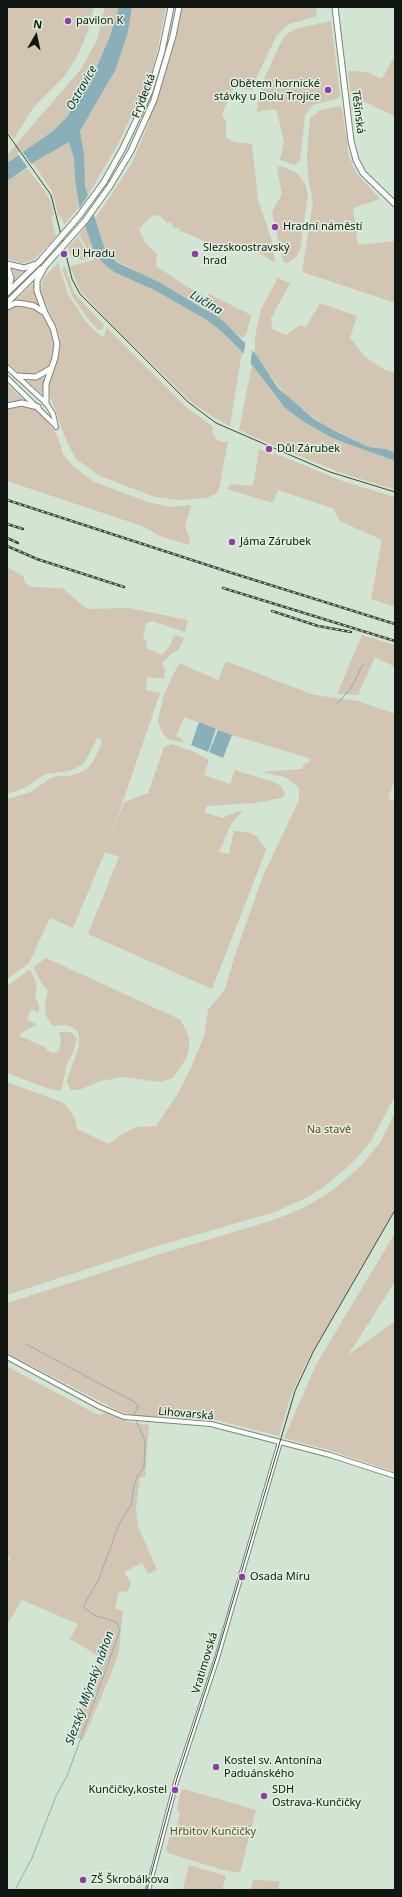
<!DOCTYPE html>
<html>
<head>
<meta charset="utf-8">
<style>
  body { margin:0 }
  #map { position:relative; width:402px; height:1897px; overflow:hidden; background:#d1e5d2; font-family:"Noto Sans",sans-serif }
  canvas { display:block }
  .frame { position:absolute; inset:0; border:8px solid #101710; pointer-events:none }
  .north { position:absolute; left:16px; top:16px; width:40px; height:40px; -webkit-text-stroke:3px #def2df; paint-order:stroke; rotate:9deg; font-size:11px; font-weight:700; line-height:16px; text-align:center; color:#101710 }
  .north::after { content:''; display:block; margin:auto; width:14px; height:18px; background:#101710; clip-path:polygon(50% 0,100% 100%,50% 72%,0 100%) }
</style>
</head>
<body>
<div id="map">
<canvas width="402" height="1897"></canvas>
<div class="frame"></div>
<div class="north">N</div>
</div>
<script>
const c = document.querySelector('canvas').getContext('2d');
c.lineJoin = 'round';
function fillPath(path, color) { c.fillStyle = color; c.fill(path, 'evenodd'); }
const shape = rows => new Path2D(rows.map(r => 'M' + r).join(''));
function trace(path, color, width, dash) { c.strokeStyle = color; c.lineWidth = width; c.lineCap = dash ? 'butt' : 'round'; c.setLineDash(dash || []); c.stroke(path); }
function drawText(font, color, halo, rows, align = 'center') {
  c.font = font + ' "Noto Sans",sans-serif'; c.lineWidth = 3; c.setLineDash([]); c.textBaseline = 'middle'; c.strokeStyle = halo; c.fillStyle = color; for (const [text, x, y, turn = 0] of rows) {
    c.save(); c.translate(x, y); c.rotate((+turn || 0) * Math.PI / 180); c.textAlign = isNaN(turn) ? turn : align; if (halo) c.strokeText(text, 0, 0); c.fillText(text, 0, 0); c.restore();
  }
}
const green = shape([
  [7,7,94,7,88,31,77,57,63,78,33,108,14,139,7,131],
  [105,7,118,7,117,15,108,41,97,66,67,117,53,131,7,163,7,155,81,69,97,40],
  [132,7,166,7,157,52,151,75,118,144,88,195,83,177,84,154,80,131,116,69,128,32],
  [179,7,316,7,317,16,289,24,277,35,258,74,253,90,234,87,224,109,222,116,226,120,226,138,235,142,252,144,258,200,272,241,275,263,247,245,239,244,225,249,222,244,216,248,194,236,182,232,179,228,174,228,170,222,168,223,160,216,155,215,149,218,139,229,145,243,157,254,156,266,186,286,207,297,209,294,251,315,246,335,242,338,198,304,113,259,104,247,95,219,131,165,150,120,148,115,154,100],
  [331,21,340,96,337,99,313,105,305,115,300,161,295,165,280,160,284,142,276,109,257,112,258,100,264,79,281,42,286,35,295,29],
  [395,55,395,116,351,96,348,71,367,72,382,79],
  [339,106,342,108,349,156,356,173,380,199,353,208,358,245,395,241,395,303,302,272,313,201,308,177,307,156,310,118,321,110],
  [69,141,74,159,75,180,79,207,64,225,62,217,59,217,52,191,33,163],
  [280,166,295,172,300,177,305,184,308,194,300,250,297,256,288,263,283,262,272,212,282,194,277,168],
  [27,168,47,194,51,204,54,215,51,216,56,237,34,260,23,263,7,259,7,181],
  [86,226,95,254,103,263,114,272,154,290,205,319,221,331,242,352,230,426,213,417,191,402,112,325,80,291,70,266,94,260,79,235],
  [78,237,89,256,87,259,81,260,70,254,68,247],
  [58,263,68,294,84,319,93,329,101,336,104,336,107,328,186,407,213,427,212,432,216,439,222,442,228,441,219,489,216,494,207,498,180,500,155,497,100,476,76,459,66,440,50,396,49,387,59,356,60,337,40,290,43,279],
  [65,266,74,293,104,325,102,330,97,329,90,321,73,298,62,269],
  [12,268,24,270,14,282,14,273],
  [278,278,290,283,271,318,272,329,286,335,300,325,306,327,320,303,357,316,350,338,365,357,385,370,395,373,395,453,386,449,369,447,324,425,288,398,270,375,255,353,255,337,261,309],
  [34,283,38,303,15,301],
  [23,305,39,313,47,321,53,335,53,350,51,360,47,368,36,374,27,375,19,373,7,362,7,310,14,306],
  [252,365,274,395,285,408,304,422,332,438,395,461,395,490,339,472,275,446,245,433,245,432,241,431,239,430],
  [45,377,43,384,43,395,27,381],
  [7,384,24,400,7,403],
  [15,406,24,406,34,409,44,417,57,435,63,455,74,467,94,482,148,502,170,507,191,505,185,526,190,540,189,545,160,536,142,526,7,481,7,409],
  [259,449,273,455,274,453,345,482,395,497,395,607,371,599,382,540,340,521,334,509,278,490,273,503,227,489,231,484,253,486],
  [7,567,23,576,25,583,31,587,62,588,87,609,129,608,188,620,185,632,152,621,146,623,143,639,147,641,146,648,162,655,170,646,174,635,184,638,179,649,171,654,161,664,165,669,164,679,147,677,146,690,160,693,109,842,124,802,148,793,164,747,172,744,192,751,209,760,204,775,230,784,235,770,273,782,281,786,285,794,282,798,254,803,207,806,204,812,222,818,243,810,231,824,219,852,229,854,234,831,247,832,256,836,266,850,212,989,88,934,119,857,105,852,73,928,50,918,29,963,7,979,7,799,31,792,49,779,57,776,70,776,79,773,87,769,94,760,102,742,98,737,87,758,83,764,76,768,69,771,45,774,25,788,7,794],
  [362,635,395,645,395,667,375,657,358,695,337,694],
  [226,661,314,695,358,701,395,714,395,779,388,799,395,801,395,1096,371,1141,357,1158,324,1187,306,1198,275,1212,157,1246,7,1295,7,1082,64,1103,75,1118,77,1129,109,1144,122,1134,137,1127,156,1126,177,1095,190,1070,204,1036,208,1010,225,989,235,955,263,876,299,800,299,788,285,777,261,772,302,769,304,764,310,762,309,758,232,735,184,717,176,737,183,739,182,742,185,743,169,739,164,735,160,728,158,720,164,694,179,663,218,680],
  [46,958,181,1020,189,1038,189,1048,187,1057,173,1078,159,1082,123,1077,101,1081,79,1090,71,1090,67,1083,68,1077,79,1046,79,1038,78,1032,72,1027,66,1025,53,1026,46,1016,45,1004,48,990,42,984,33,967],
  [30,969,37,985,35,998,39,1004,39,1013,31,1009,27,1019,37,1025,27,1029,19,1036,45,1047,48,1051,53,1053,59,1051,61,1040,59,1032,71,1032,77,1039,73,1053,67,1063,61,1091,49,1089,7,1073,7,986],
  [395,1113,395,1209,306,1363,290,1398,279,1436,216,1420,185,1416,137,1417,117,1410,7,1353,7,1303,170,1251,274,1220,303,1208,333,1190,361,1166,381,1141],
  [395,1233,395,1282,348,1355,395,1321,395,1472,329,1450,284,1438,316,1365],
  [8,1367,98,1415,106,1413,129,1422,149,1425,145,1477,140,1477,136,1508,138,1526,157,1570,148,1574,142,1563,124,1572,131,1583,128,1592,119,1591,115,1608,123,1611,119,1650,113,1669,83,1740,70,1735,102,1658,70,1639,78,1624,22,1600,7,1625,7,1563,10,1557,7,1555],
  [184,1789,256,1810,240,1873,220,1869,168,1853,166,1849,171,1832,176,1829,180,1813,177,1808,181,1791],
  [189,1865,226,1876,222,1890,183,1890],
  [253,1880,280,1881,278,1890,251,1890]
]);
const water = shape([
  [118,7,132,7,128,32,116,69,80,131,84,154,85,186,104,247,113,259,118,263,159,282,221,319,255,353,278,388,314,419,333,430,369,447,386,449,395,453,395,461,332,438,304,422,285,408,242,352,221,331,205,319,172,300,154,290,114,272,103,263,95,254,80,211,75,180,74,159,69,142,36,161,7,181,7,163,53,131,67,117,97,66,108,41,117,15],
  [199,722,216,729,208,752,191,745],
  [218,730,232,735,223,758,209,752]
]);
const pier = shape([
  [21,150,33,166,29,169,17,153],
  [89,194,95,213,84,228,78,211],
  [246,339,253,347,250,365,243,357]
]);
const stream = shape([
  [337,704,351,688,363,664],
  [26,1344,136,1403,138,1407,134,1416],
  [15,1890,32,1858,56,1796,67,1776,118,1636,120,1629,116,1622,94,1615,84,1608,84,1605,99,1579,119,1524,131,1505,134,1485,137,1477,144,1467,145,1440,135,1419]
]);
const minor = shape([
  [7,367,46,403,53,414,56,427],
  [7,378,55,425],
  [7,1357,100,1407,124,1417,211,1424,330,1455,395,1476],
  [148,1890,176,1782,217,1658,280,1442]
]);
const major = shape([
  [335,7,351,141,356,160,363,173,395,204],
  [104,182,123,148,150,91,162,51,171,7],
  [110,186,131,151,154,100,173,36,179,7],
  [7,264,24,268,36,264],
  [7,266,11,278,8,291],
  [45,266,37,281,37,291,45,313,53,328,57,344,55,358,46,384,46,403],
  [7,293,40,261],
  [7,303,41,269],
  [7,307,16,303,25,304,34,306,45,313],
  [17,376,36,377,50,369],
  [7,406,22,403,38,407]
]);
const tram = shape([
  [7,133,51,195,72,279,80,294,188,402,216,423,276,449,330,472,395,492],
  [147,1890,177,1778,216,1658,295,1391,313,1352,395,1210]
]);
const rail = shape([
  [7,500,232,573,395,624],
  [7,524,23,529],
  [7,538,18,543],
  [7,546,37,559,124,587],
  [223,588,395,641],
  [272,611,318,626,351,632]
]);
const majorBridge = shape([
  [40,261,79,216,104,182],
  [45,266,85,221,110,186]
]);
const markers = [
  [68,21,4,"#913ca9"],
  [328,90,4,"#913ca9"],
  [275,227,4,"#913ca9"],
  [64,254,4,"#913ca9"],
  [195,254,4,"#913ca9"],
  [269,449,4,"#913ca9"],
  [232,542,4,"#913ca9"],
  [242,1577,4,"#913ca9"],
  [216,1767,4,"#913ca9"],
  [175,1790,4,"#913ca9"],
  [264,1796,4,"#913ca9"],
  [83,1880,4,"#913ca9"]
];
const poiNames = [
  ["pavilon K",76,21],
  ["Obětem hornické",320,84,"right"],
  ["stávky u Dolu Trojice",320,97,"right"],
  ["Hradní náměstí",283,227],
  ["Slezskoostravský",203,248],
  ["hrad",203,261],
  ["U Hradu",72,254],
  ["Důl Zárubek",277,449],
  ["Jáma Zárubek",240,542],
  ["Osada Míru",250,1577],
  ["Kostel sv. Antonína",224,1761],
  ["Paduánského",224,1774],
  ["Kunčičky,kostel",167,1790,"right"],
  ["SDH",272,1790],
  ["Ostrava-Kunčičky",272,1803],
  ["ZŠ Škrobálkova",91,1880]
];
const streetNames = [
  ["Frýdecká",144,96,-69],
  ["Těšínská",358,112,83],
  ["Lihovarská",186,1414,5],
  ["Vratimovská",205,1663,-73]
];
const parkNames = [
  ["Na stavě",329,1130],
  ["Hřbitov Kunčičky",213,1832]
];
const waterNames = [
  ["Ostravice",82,88,-60],
  ["Lučina",206,303,31],
  ["Slezský Mlýnský náhon",90,1688,-70]
];
fillPath(green, '#d2c5b2');
fillPath(water, '#89b0b9');
fillPath(pier, '#d1e5d2');
trace(stream, '#89b0b9', 1);
trace(minor, '#787', 6);
trace(major, '#787', 7);
trace(minor, '#fff', 4);
trace(major, '#fff', 5);
trace(tram, '#3e483e', 1);
trace(rail, '#3e483e', 2.5);
trace(rail, '#def2df', 1, [3]);
trace(majorBridge, '#787', 7, []);
trace(majorBridge, '#fff', 5);
for (const [x, y, r, color] of markers) { const dot = new Path2D(); dot.arc(x, y, r, 0, 2 * Math.PI); c.fillStyle = color; c.fill(dot); trace(dot, '#def2df', 1.5); }
drawText('11px', '#101710', '#def2df', poiNames, 'left');
drawText('11px', '#101710', '#def2df', streetNames);
drawText('11px', '#674a1a', '#def2df', parkNames);
drawText('italic 12px', '#072f37', '#def2df', waterNames);
</script>
</body>
</html>
